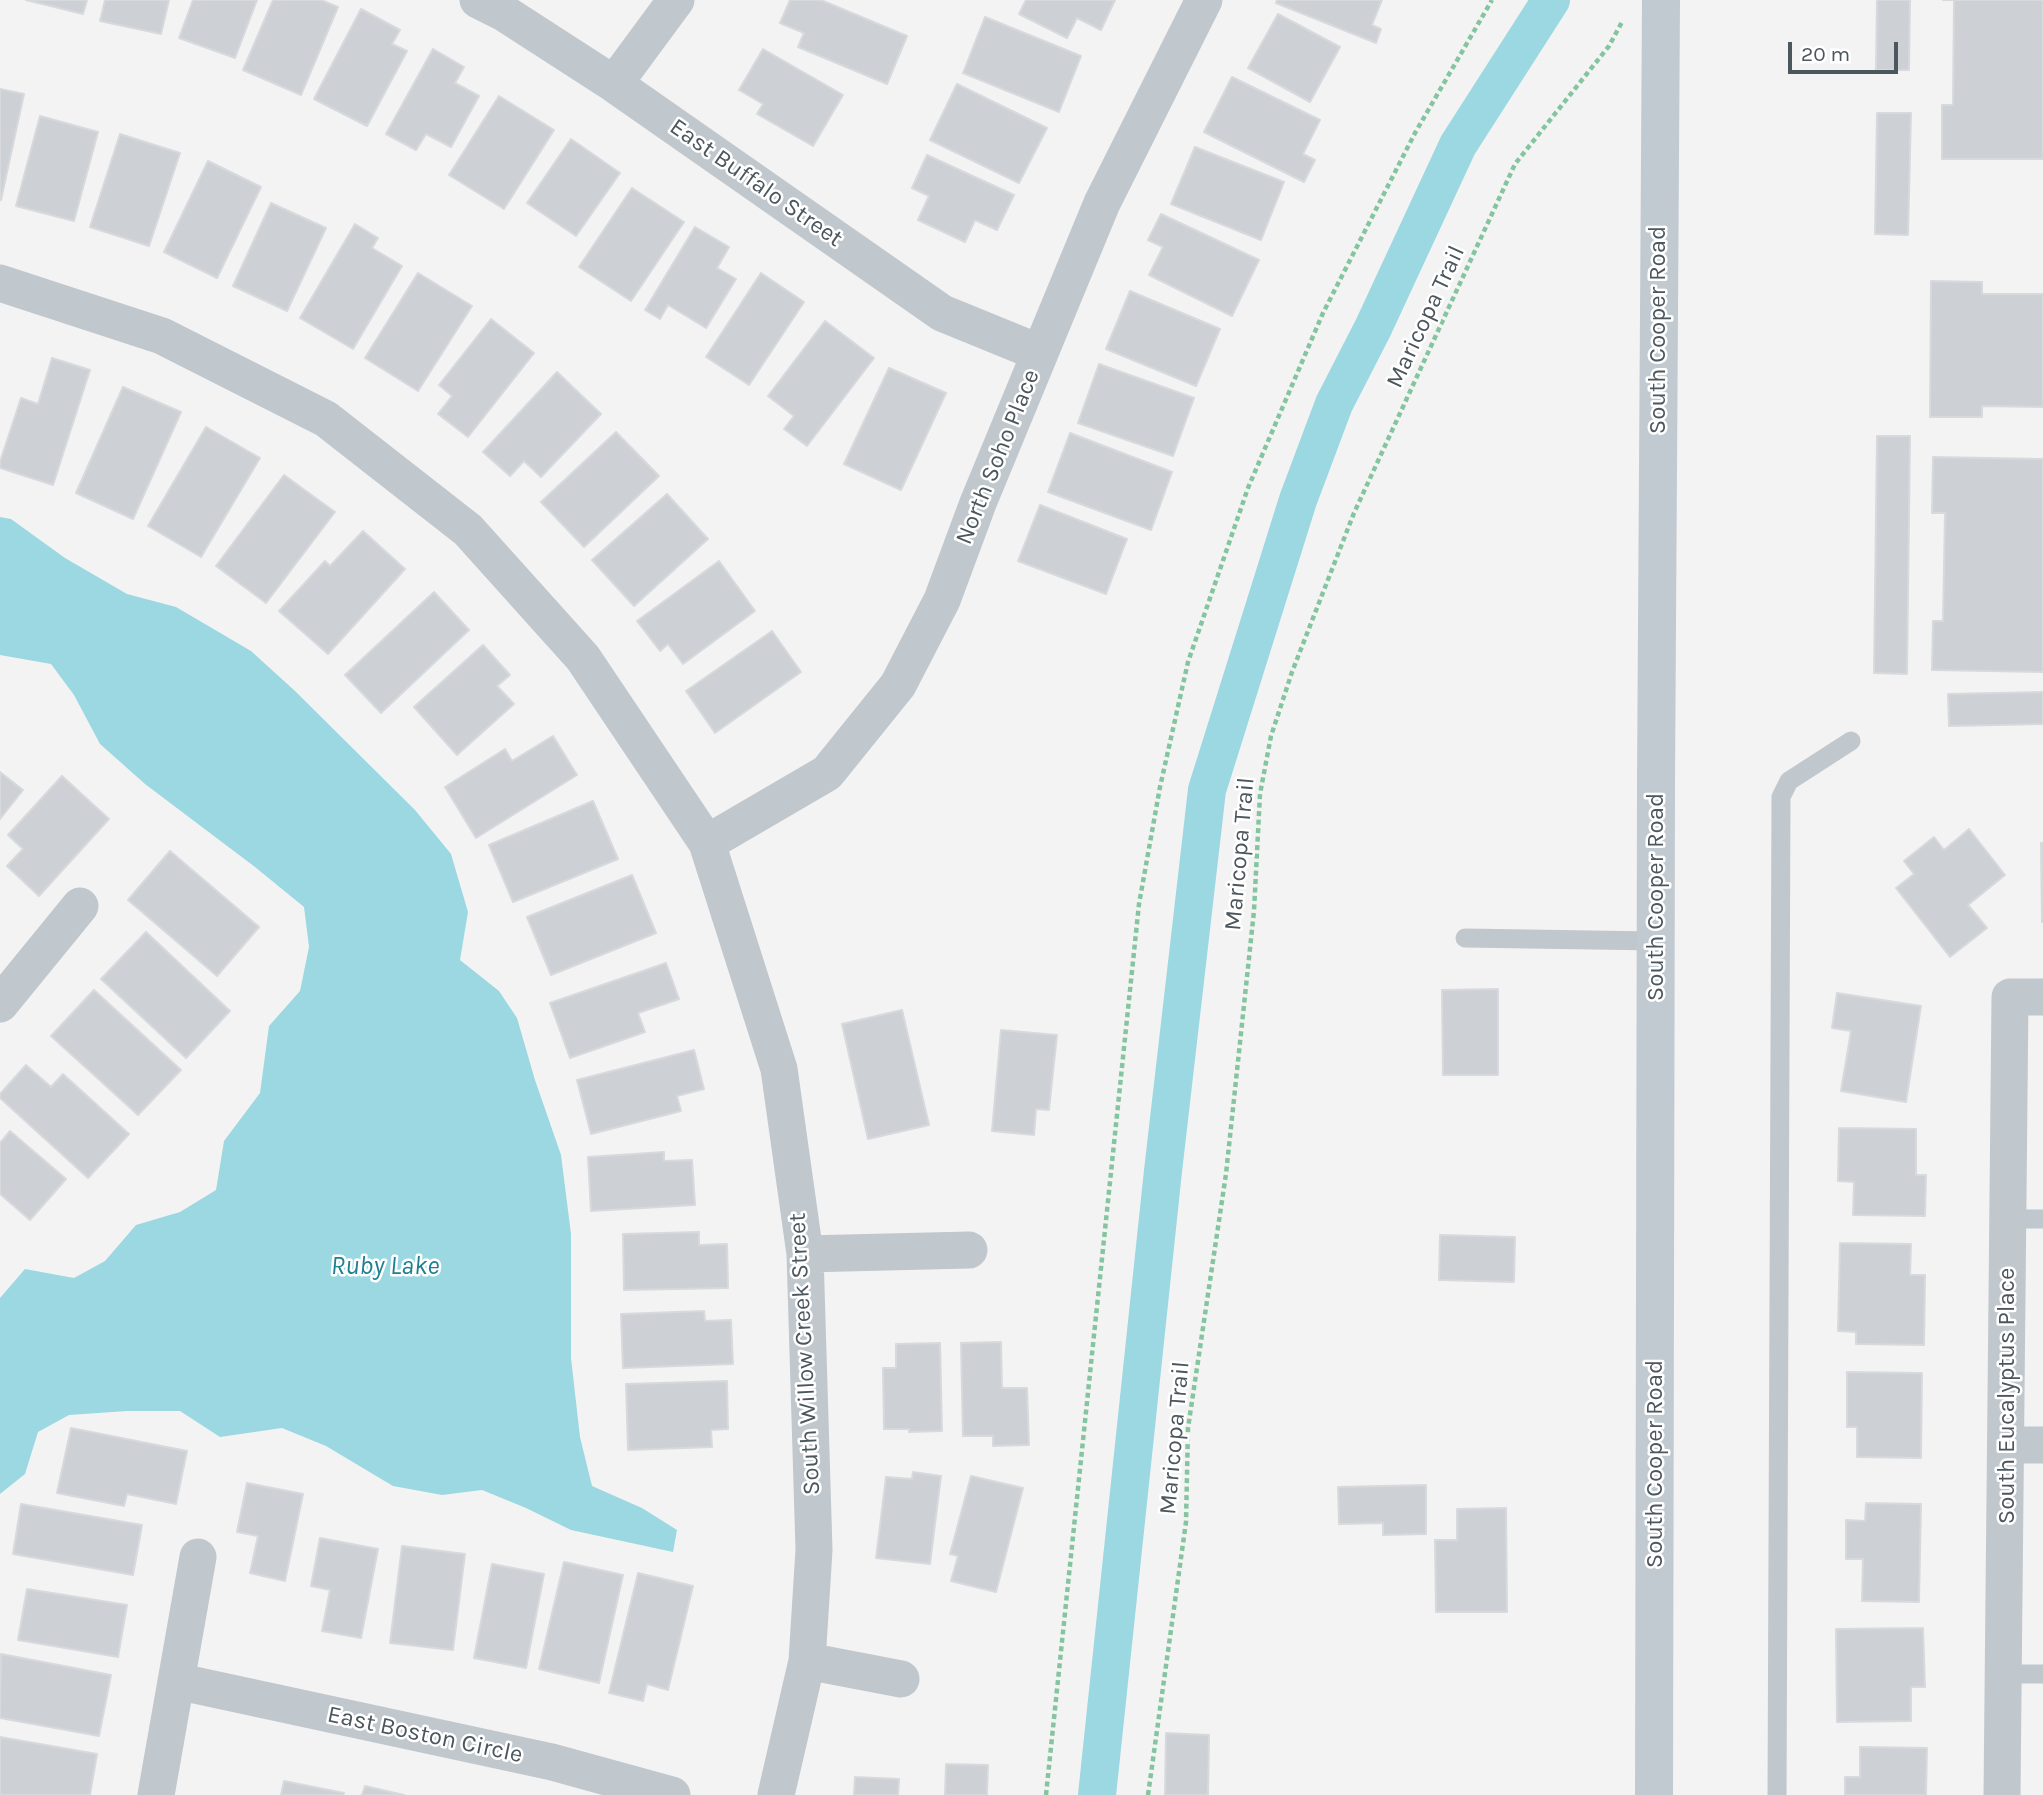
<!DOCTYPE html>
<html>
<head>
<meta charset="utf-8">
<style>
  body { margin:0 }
  #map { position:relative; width:2043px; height:1795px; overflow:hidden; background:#f4f3f3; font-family:Karla,sans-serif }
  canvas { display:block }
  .scale { position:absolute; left:1788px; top:42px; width:110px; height:32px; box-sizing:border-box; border:4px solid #4c575d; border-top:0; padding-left:9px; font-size:21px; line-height:24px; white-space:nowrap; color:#4c575d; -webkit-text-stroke:5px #fff; paint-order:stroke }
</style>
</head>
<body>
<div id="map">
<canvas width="2043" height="1795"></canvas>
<div class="scale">20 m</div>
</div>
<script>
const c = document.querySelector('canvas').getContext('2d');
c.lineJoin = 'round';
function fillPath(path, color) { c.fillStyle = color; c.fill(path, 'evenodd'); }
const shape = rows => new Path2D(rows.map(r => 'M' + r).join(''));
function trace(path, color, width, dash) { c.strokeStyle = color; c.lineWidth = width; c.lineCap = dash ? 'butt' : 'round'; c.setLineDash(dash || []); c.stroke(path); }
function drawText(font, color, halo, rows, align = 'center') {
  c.font = font + ' Karla,sans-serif'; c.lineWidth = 5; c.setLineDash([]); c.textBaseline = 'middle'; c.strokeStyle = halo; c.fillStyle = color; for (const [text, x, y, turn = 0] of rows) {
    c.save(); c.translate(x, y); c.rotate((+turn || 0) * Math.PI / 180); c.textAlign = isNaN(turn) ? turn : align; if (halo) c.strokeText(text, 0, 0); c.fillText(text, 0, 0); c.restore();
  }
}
const water = shape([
  [0,517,11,519,65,558,127,594,176,607,251,651,295,691,415,810,451,854,468,912,460,960,499,991,517,1018,535,1080,561,1155,571,1234,571,1358,580,1437,592,1486,642,1508,677,1530,673,1552,571,1530,526,1508,482,1490,442,1495,393,1486,326,1446,282,1428,220,1437,180,1411,127,1411,69,1415,38,1432,25,1474,0,1494,0,1298,25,1269,74,1278,105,1261,136,1225,180,1212,216,1190,224,1141,260,1093,269,1026,300,991,309,947,304,907,255,867,145,784,100,744,74,695,51,664,0,655]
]);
const canal = shape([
  [1097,1795,1163,1171,1207,790,1298,500,1334,404,1373,328,1458,145,1551,0]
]);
const building = shape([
  [26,0,87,0,83,14,26,0],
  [105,0,169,0,161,34,100,21,105,0],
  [193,0,257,0,235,58,179,38,193,0],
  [273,0,321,0,338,7,301,95,243,70,273,0],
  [790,0,821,0,907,36,887,84,798,47,804,33,780,23,790,0],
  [1026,0,1115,0,1101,30,1077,18,1067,38,1019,14,1026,0],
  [1277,0,1382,0,1372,25,1381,29,1376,43,1276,3,1277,0],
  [1877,0,1910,0,1909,70,1876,70,1877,0],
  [1943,0,2043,0,2043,159,1942,159,1942,105,1953,105,1954,0,1943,0],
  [361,9,400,30,392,44,407,51,367,126,314,99,361,9],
  [1278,14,1340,47,1310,102,1248,68,1278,14],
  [985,17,1081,56,1059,112,963,73,985,17],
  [433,49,464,67,455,83,479,96,451,147,426,134,416,150,386,134,433,49],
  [763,49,843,95,813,146,757,114,763,104,739,90,763,49],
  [1232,77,1320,120,1303,154,1315,160,1304,182,1204,132,1232,77],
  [957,84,1047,128,1019,183,930,140,957,84],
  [0,89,24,94,1,200,0,200,0,89],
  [499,96,554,130,504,209,449,175,499,96],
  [1877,113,1911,113,1908,235,1875,234,1877,113],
  [40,116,98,132,74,221,16,206,40,116],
  [120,134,180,153,149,246,90,227,120,134],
  [571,139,620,173,576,236,527,203,571,139],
  [1195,147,1284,182,1261,240,1171,204,1195,147],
  [927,155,1014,195,997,230,975,220,965,242,918,220,929,196,912,188,927,155],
  [208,161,261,187,217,278,164,252,208,161],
  [632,188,684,222,631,301,579,267,632,188],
  [271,203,326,228,287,311,233,286,271,203],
  [1161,214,1259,260,1232,316,1149,275,1163,247,1148,240,1161,214],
  [355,224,378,238,372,248,402,266,353,349,300,318,355,224],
  [695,227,729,247,717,268,736,279,706,328,668,305,660,319,645,310,695,227],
  [418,273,472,306,418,391,365,358,418,273],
  [761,273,804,302,749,385,706,357,761,273],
  [1931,281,1982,282,1982,294,2043,294,2043,407,1982,406,1982,417,1930,417,1931,281],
  [1130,291,1220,329,1196,386,1106,349,1130,291],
  [491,319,534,353,468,437,438,414,452,396,439,385,491,319],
  [825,321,874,358,807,446,784,429,794,416,768,396,825,321],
  [52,358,90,370,53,485,0,468,0,462,21,398,38,404,52,358],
  [1099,364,1194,398,1173,456,1078,423,1099,364],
  [889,368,946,393,901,490,844,464,889,368],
  [557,372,601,414,541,477,524,461,510,476,483,452,557,372],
  [123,387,181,412,133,519,76,493,123,387],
  [206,427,260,458,201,557,148,526,206,427],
  [616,432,659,476,584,547,541,502,616,432],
  [1070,433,1172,472,1151,530,1048,492,1070,433],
  [1877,436,1910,436,1907,674,1874,673,1877,436],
  [1933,457,2043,459,2043,672,1932,670,1933,621,1943,621,1945,513,1932,513,1933,457],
  [284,475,335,512,266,603,216,566,284,475],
  [667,494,708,539,634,606,592,560,667,494],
  [1040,505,1127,539,1106,594,1018,561,1040,505],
  [363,531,405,569,328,654,279,611,325,561,330,566,363,531],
  [719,561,755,611,683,664,668,644,660,651,637,621,719,561],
  [434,592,469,630,381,713,345,675,434,592],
  [772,631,801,672,715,733,686,691,772,631],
  [483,645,510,675,497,686,514,704,457,755,414,707,483,645],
  [2043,692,2043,724,1949,726,1948,694,2043,692],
  [553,736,577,775,476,838,445,787,505,749,512,761,553,736],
  [0,772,23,790,0,819,0,772],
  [62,776,109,819,39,896,7,866,23,849,8,835,62,776],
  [593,801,618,859,513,902,489,845,593,801],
  [1969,829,2005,875,1968,905,1987,928,1950,957,1896,888,1914,874,1904,861,1934,837,1944,850,1969,829],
  [2041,843,2043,843,2043,922,2042,922,2041,843],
  [170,851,259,927,217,976,128,900,170,851],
  [632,875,656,933,551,975,527,917,632,875],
  [146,932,230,1011,186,1058,101,979,146,932],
  [666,963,679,999,638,1013,645,1032,570,1058,550,1003,666,963],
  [1498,989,1498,1075,1443,1075,1442,990,1498,989],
  [94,990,181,1070,138,1115,51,1036,94,990],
  [1837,993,1921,1006,1906,1102,1841,1091,1851,1031,1832,1028,1837,993],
  [902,1010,929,1125,868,1139,842,1024,902,1010],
  [1001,1030,1057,1035,1049,1110,1036,1109,1034,1135,992,1131,1001,1030],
  [694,1050,704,1089,677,1096,681,1111,591,1134,577,1080,694,1050],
  [26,1065,51,1087,63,1074,129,1134,88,1178,0,1098,0,1094,26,1065],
  [1839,1128,1916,1129,1916,1175,1926,1175,1925,1216,1853,1215,1854,1182,1838,1181,1839,1128],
  [10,1131,66,1179,30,1220,0,1194,0,1143,10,1131],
  [664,1152,664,1161,692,1160,695,1205,591,1211,588,1157,664,1152],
  [699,1232,699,1245,727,1244,728,1288,624,1290,623,1234,699,1232],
  [1440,1235,1515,1237,1514,1282,1439,1280,1440,1235],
  [1840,1243,1911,1244,1910,1275,1925,1275,1924,1345,1856,1344,1856,1332,1838,1331,1840,1243],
  [704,1311,705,1321,731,1320,733,1364,623,1368,621,1314,704,1311],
  [1001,1342,1002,1388,1027,1388,1029,1445,993,1446,993,1436,963,1436,961,1343,1001,1342],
  [940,1343,942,1431,909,1432,909,1429,884,1429,883,1368,896,1368,896,1344,940,1343],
  [1847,1372,1922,1373,1921,1458,1857,1457,1857,1427,1847,1427,1847,1372],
  [727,1381,728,1429,711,1430,712,1447,628,1450,626,1384,727,1381],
  [71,1428,187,1451,176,1504,127,1494,124,1506,57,1493,71,1428],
  [913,1472,941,1476,930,1564,876,1558,886,1477,912,1479,913,1472],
  [971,1476,1023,1488,996,1592,951,1581,958,1556,950,1554,971,1476],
  [247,1483,303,1494,285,1581,250,1573,258,1536,237,1532,247,1483],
  [1426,1485,1426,1534,1383,1535,1383,1523,1339,1524,1338,1487,1426,1485],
  [1866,1503,1921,1504,1919,1602,1862,1601,1863,1559,1846,1559,1846,1520,1865,1521,1866,1503],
  [21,1504,142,1525,133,1575,13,1554,21,1504],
  [1506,1508,1507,1612,1436,1612,1435,1540,1457,1540,1457,1509,1506,1508],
  [320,1538,378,1549,361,1638,322,1631,330,1590,311,1586,320,1538],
  [402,1546,465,1554,453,1650,390,1643,402,1546],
  [564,1562,623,1575,599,1683,539,1669,564,1562],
  [492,1564,544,1574,526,1668,474,1658,492,1564],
  [638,1573,693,1586,668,1690,647,1684,643,1701,609,1693,638,1573],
  [27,1589,127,1605,118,1657,18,1640,27,1589],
  [1923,1628,1925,1687,1911,1687,1911,1721,1837,1722,1836,1629,1923,1628],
  [1,1654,111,1675,99,1736,0,1718,1,1654],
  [1166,1733,1209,1735,1208,1795,1165,1795,1166,1733],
  [0,1737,97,1754,90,1795,0,1795,0,1737],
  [1860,1747,1927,1748,1926,1795,1845,1795,1845,1777,1860,1777,1860,1747],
  [946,1764,988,1765,987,1795,945,1795,946,1764],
  [855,1777,899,1779,898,1795,854,1795,855,1777],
  [284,1781,344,1793,343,1795,281,1795,284,1781],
  [365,1786,404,1795,362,1795,365,1786]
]);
const path = shape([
  [1046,1795,1139,904,1160,787,1188,662,1248,488,1323,313,1415,133,1492,0],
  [1148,1795,1186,1522,1188,1428,1226,1174,1254,911,1260,794,1271,736,1292,672,1354,513,1515,164,1609,46,1622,22]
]);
const lane = shape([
  [1465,938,1656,941],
  [2008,1219,2043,1219],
  [2005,1674,2043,1674],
  [1777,1795,1781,797,1789,781,1851,741]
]);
const street = shape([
  [478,0,504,13,614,84,942,313,1040,353],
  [614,84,676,0],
  [0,283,162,336,326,419,468,530,583,658,707,843,779,1069,805,1254,814,1550,807,1661,776,1795],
  [707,843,827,773,898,685,942,600,978,503,1102,203,1204,0],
  [0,1004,80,906],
  [805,1254,969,1250],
  [2007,1445,2043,1445],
  [807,1661,901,1679],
  [176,1681,552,1762,672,1795],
  [156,1795,198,1557],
  [2002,1795,2010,997,2043,997]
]);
const secondary = shape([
  [1654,1795,1656,781,1661,0]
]);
const streetNames = [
  ["East Buffalo Street",756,183,35],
  ["Maricopa Trail",1426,317,-65],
  ["South Cooper Road",1658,330,-90],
  ["North Soho Place",998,457,-68],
  ["Maricopa Trail",1240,854,-85],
  ["South Cooper Road",1656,897,-90],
  ["South Willow Creek Street",805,1354,-93],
  ["South Eucalyptus Place",2007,1396,-90],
  ["Maricopa Trail",1175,1438,-85],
  ["South Cooper Road",1655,1464,-90],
  ["East Boston Circle",425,1735,12]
];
const waterNames = [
  ["Ruby Lake",385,1267]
];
fillPath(water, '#9bd8e2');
trace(canal, '#9bd8e2', 38);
fillPath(building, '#cdd0d4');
trace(building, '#d7d9dd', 2);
trace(path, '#84c5a0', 4.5, [5, 3.5]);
trace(lane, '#c0c7cd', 19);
trace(street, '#c0c7cd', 37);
trace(secondary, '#c1cad1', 38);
drawText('24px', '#4c575d', '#fff', streetNames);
drawText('italic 26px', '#1e7f8f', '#fff', waterNames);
</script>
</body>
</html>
